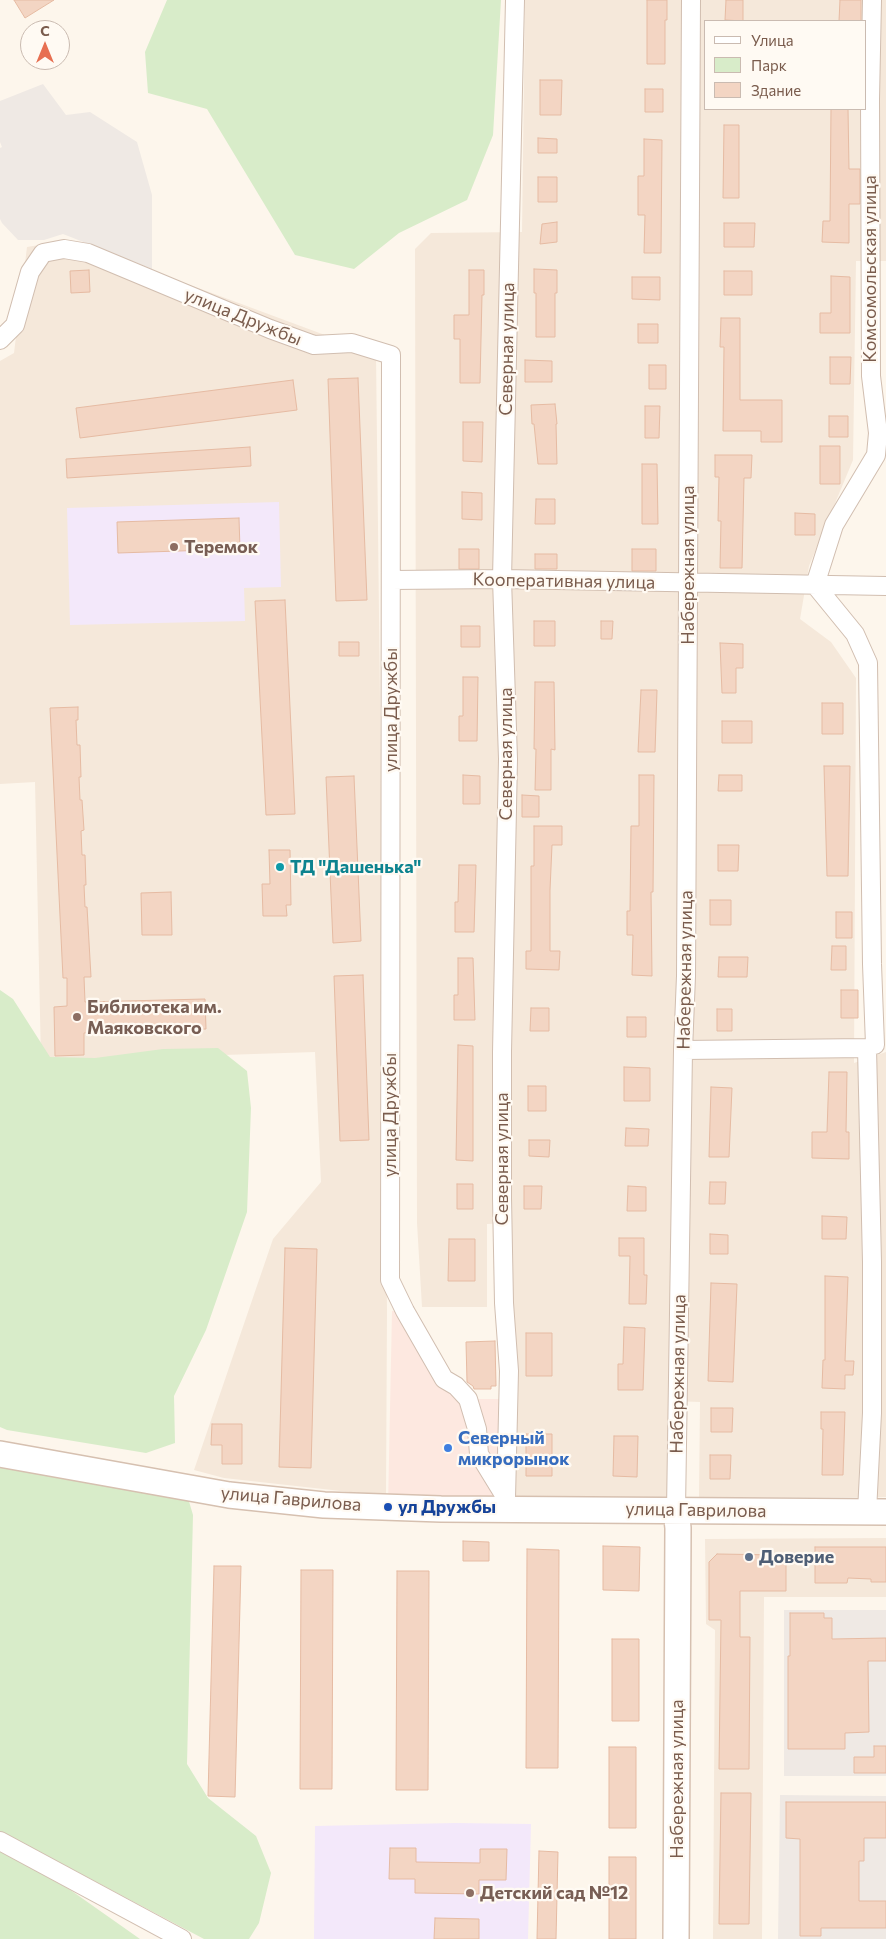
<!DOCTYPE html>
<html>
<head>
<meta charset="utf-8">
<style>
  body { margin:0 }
  #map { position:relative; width:886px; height:1939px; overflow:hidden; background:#fdf6ec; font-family:Commissioner,sans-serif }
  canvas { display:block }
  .legend { position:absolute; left:704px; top:20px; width:162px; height:90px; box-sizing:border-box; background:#fffaf3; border:1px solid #cabbb1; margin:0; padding:6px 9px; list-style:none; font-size:15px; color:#7a5c4d }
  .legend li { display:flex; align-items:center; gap:10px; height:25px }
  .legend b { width:25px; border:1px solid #cabbb1 }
  .north { position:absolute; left:20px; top:20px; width:50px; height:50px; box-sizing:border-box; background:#fffaf3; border:1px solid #cabbb1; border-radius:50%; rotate:0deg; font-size:14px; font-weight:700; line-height:20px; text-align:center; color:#7a5c4d }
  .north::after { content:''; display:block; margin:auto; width:18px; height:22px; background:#e76f51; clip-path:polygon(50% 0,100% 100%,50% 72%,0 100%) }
</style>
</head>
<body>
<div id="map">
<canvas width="886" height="1939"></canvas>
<ul class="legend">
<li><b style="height:6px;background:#fff"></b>Улица</li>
<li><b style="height:14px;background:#d8ecc9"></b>Парк</li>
<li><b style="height:14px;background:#f3d5c3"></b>Здание</li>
</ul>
<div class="north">С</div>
</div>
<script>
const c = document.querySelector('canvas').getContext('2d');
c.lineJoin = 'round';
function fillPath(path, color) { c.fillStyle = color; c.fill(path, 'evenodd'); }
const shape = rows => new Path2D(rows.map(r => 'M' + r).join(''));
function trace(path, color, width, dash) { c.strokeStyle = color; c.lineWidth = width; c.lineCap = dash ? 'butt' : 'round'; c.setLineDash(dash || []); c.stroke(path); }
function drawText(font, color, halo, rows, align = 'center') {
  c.font = font + ' Commissioner,sans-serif'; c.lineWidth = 4.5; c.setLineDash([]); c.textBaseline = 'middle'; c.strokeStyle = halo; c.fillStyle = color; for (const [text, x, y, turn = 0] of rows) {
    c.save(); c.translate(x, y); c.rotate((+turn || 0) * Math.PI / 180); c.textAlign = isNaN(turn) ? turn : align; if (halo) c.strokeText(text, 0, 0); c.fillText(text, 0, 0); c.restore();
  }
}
const residential = shape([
  [525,0,886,0,886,261,856,261,853,460,809,566,800,619,831,642,856,678,854,1063,886,1052,886,1497,699,1497,700,1402,672,1401,671,1492,666,1498,511,1498,510,1223,487,1224,487,1307,422,1307,417,1223,415,249,431,233,522,232],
  [705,21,865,21,865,109,705,109],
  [69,240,376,354,387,1311,386,1496,224,1478,194,1470,273,1239,321,1182,315,1052,41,1061,35,782,0,784,0,361,14,353,27,247],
  [886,1538,886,1597,764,1597,762,1939,713,1939,715,1630,706,1624,705,1539]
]);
const commercial = shape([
  [392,1311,405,1311,468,1399,507,1399,506,1498,388,1507]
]);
const industrial = shape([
  [43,84,66,115,90,112,137,142,152,195,152,269,63,234,44,240,18,240,2,223,0,219,0,148,2,147,0,142,0,101],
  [784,1610,886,1610,886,1776,784,1776],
  [780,1795,886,1796,886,1939,778,1939]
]);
const education = shape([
  [279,502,281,587,244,588,245,621,70,625,67,508],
  [455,1823,531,1824,528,1939,314,1939,315,1826]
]);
const green = shape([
  [167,0,501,0,493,135,467,200,399,233,354,269,295,255,207,109,148,93,145,52],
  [0,990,13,999,50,1057,95,1058,163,1049,218,1048,247,1071,251,1108,247,1212,206,1330,174,1396,175,1443,146,1453,7,1430,0,1427],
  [0,1464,188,1498,193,1515,187,1764,208,1798,256,1836,271,1873,259,1923,249,1939,204,1939,0,1831],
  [0,1851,69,1889,140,1939,0,1939]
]);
const building = shape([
  [14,0,54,0,25,18,14,0],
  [647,0,667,0,667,20,665,20,665,64,647,64,647,0],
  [726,0,743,0,743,21,725,20,726,0],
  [840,0,861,0,861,21,839,21,840,0],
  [540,80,562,80,561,115,540,115,540,80],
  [645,89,663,89,663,112,645,112,645,89],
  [831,109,848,109,849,169,860,169,860,204,849,204,849,243,822,242,823,221,830,221,831,109],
  [724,125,739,125,739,198,723,198,724,125],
  [538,138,557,139,557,153,538,153,538,138],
  [644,139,662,140,661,253,644,253,645,215,638,215,638,176,644,176,644,139],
  [538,177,557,177,557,202,538,202,538,177],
  [557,222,557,242,540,244,542,224,557,222],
  [724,223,755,223,754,247,724,247,724,223],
  [534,269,557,270,557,293,555,293,555,337,536,337,536,293,534,293,534,269],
  [89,270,90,292,71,293,70,271,89,270],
  [469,270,484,270,484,295,482,295,480,383,460,383,460,339,454,339,454,315,469,315,469,270],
  [724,271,752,271,752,295,724,295,724,271],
  [831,276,850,277,850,333,820,333,820,313,831,313,831,276],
  [632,277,660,277,660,300,632,299,632,277],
  [721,318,740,318,740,400,782,400,782,442,761,442,761,431,723,431,724,347,720,347,721,318],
  [638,324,658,324,658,343,638,343,638,324],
  [830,357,851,357,850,384,830,384,830,357],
  [525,360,552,361,552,382,525,382,525,360],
  [649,365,666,365,666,389,649,389,649,365],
  [358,378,367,600,336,601,328,379,358,378],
  [293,380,297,410,80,438,76,408,293,380],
  [555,404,557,424,556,424,557,464,538,464,534,424,532,424,531,405,555,404],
  [645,406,660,406,659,438,645,438,645,406],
  [829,416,848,416,848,437,829,437,829,416],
  [463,422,483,422,482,462,463,461,463,422],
  [820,446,840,446,840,484,820,484,820,446],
  [250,447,251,466,67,478,66,459,250,447],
  [715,455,752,455,751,478,744,478,742,568,720,568,721,521,718,521,719,477,715,477,715,455],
  [642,464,657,464,658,524,642,524,642,464],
  [462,492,482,493,482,520,462,519,462,492],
  [536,499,555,499,555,524,535,524,536,499],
  [795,513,815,514,815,535,795,535,795,513],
  [239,518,240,549,118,553,117,522,239,518],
  [459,549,479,549,479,569,459,569,459,549],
  [632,549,656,549,656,571,632,571,632,549],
  [535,554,557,554,557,569,535,569,535,554],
  [285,600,295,814,266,815,255,601,285,600],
  [534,621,555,621,555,646,534,646,534,621],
  [601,621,613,621,612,639,601,639,601,621],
  [461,626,480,626,480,647,461,647,461,626],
  [339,642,359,642,359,656,339,656,339,642],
  [720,643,743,644,743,668,736,668,736,693,722,693,720,643],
  [463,677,478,677,477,741,459,741,459,716,463,716,463,677],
  [535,682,554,682,555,750,551,749,551,790,535,790,536,749,534,749,535,682],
  [641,690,657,690,655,752,638,752,641,690],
  [822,703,843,703,843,734,822,734,822,703],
  [78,707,78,720,76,720,77,745,80,745,81,777,79,777,80,800,82,800,84,830,81,831,82,855,85,855,86,885,84,885,85,907,87,907,91,977,84,977,85,1002,205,999,206,1029,84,1033,84,1055,55,1056,54,1007,67,1006,67,978,63,978,50,708,78,707],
  [722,721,752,721,752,743,722,743,722,721],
  [824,766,850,766,848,876,827,876,824,766],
  [463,775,480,776,480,804,463,804,463,775],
  [639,775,654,775,653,892,651,892,652,976,632,975,633,935,627,935,627,911,630,911,631,826,639,826,639,775],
  [719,775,742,775,742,791,718,791,719,775],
  [354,776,361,941,333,943,326,777,354,776],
  [522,795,539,796,539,817,522,817,522,795],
  [534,826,562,826,562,845,552,845,550,890,550,951,560,951,559,970,526,969,526,951,531,951,531,866,534,866,534,826],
  [718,845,739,845,738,871,718,871,718,845],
  [269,850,290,850,291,905,286,905,287,916,263,916,262,884,270,884,269,850],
  [459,865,476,865,474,932,455,932,455,902,458,902,459,865],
  [171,892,172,935,142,935,141,893,171,892],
  [710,900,731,900,731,925,710,925,710,900],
  [836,912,852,912,852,938,836,938,836,912],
  [832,946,846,946,846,970,831,970,832,946],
  [719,957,748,957,747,977,718,977,719,957],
  [458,958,473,958,475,1020,454,1020,454,995,458,995,458,958],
  [363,975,369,1140,340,1141,334,976,363,975],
  [841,990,858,990,858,1018,841,1018,841,990],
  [531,1008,549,1008,549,1031,530,1031,531,1008],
  [717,1009,732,1009,732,1031,717,1031,717,1009],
  [627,1017,646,1017,646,1037,627,1037,627,1017],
  [458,1045,473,1046,473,1161,456,1160,458,1045],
  [624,1067,650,1068,650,1101,624,1101,624,1067],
  [829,1072,847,1072,846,1132,849,1132,849,1159,812,1158,812,1132,827,1132,829,1072],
  [528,1086,546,1086,546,1111,528,1111,528,1086],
  [711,1087,732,1088,729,1157,709,1157,711,1087],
  [626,1128,649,1129,648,1146,625,1146,626,1128],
  [529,1140,550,1140,549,1157,529,1156,529,1140],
  [710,1182,726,1182,725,1204,709,1204,710,1182],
  [457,1184,473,1184,473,1209,457,1209,457,1184],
  [524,1186,542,1186,541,1209,524,1209,524,1186],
  [628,1186,646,1187,646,1211,627,1211,628,1186],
  [822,1216,847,1217,846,1239,822,1239,822,1216],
  [710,1234,728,1235,728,1254,710,1254,710,1234],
  [619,1238,644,1238,644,1275,647,1275,646,1304,629,1304,630,1256,619,1256,619,1238],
  [449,1239,475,1239,475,1281,448,1281,449,1239],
  [285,1248,317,1249,311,1468,279,1467,285,1248],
  [825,1276,848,1277,845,1361,854,1361,853,1375,845,1375,845,1389,822,1388,823,1360,825,1360,825,1276],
  [711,1283,737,1284,733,1382,708,1381,711,1283],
  [624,1327,645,1328,643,1390,618,1390,618,1364,623,1364,624,1327],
  [526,1333,552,1333,552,1376,526,1376,526,1333],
  [495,1341,496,1386,491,1386,491,1389,474,1389,473,1386,467,1382,466,1342,495,1341],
  [711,1408,733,1408,732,1432,711,1432,711,1408],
  [821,1412,845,1412,843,1475,822,1475,823,1429,821,1429,821,1412],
  [212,1424,242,1424,242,1464,222,1464,222,1445,211,1445,212,1424],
  [526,1434,552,1434,552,1476,526,1476,526,1434],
  [614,1436,638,1436,637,1477,613,1476,614,1436],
  [710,1455,731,1455,730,1479,710,1479,710,1455],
  [463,1541,489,1542,489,1561,463,1561,463,1541],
  [603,1546,640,1547,639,1591,603,1590,603,1546],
  [815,1547,886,1547,886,1582,871,1582,871,1579,848,1578,847,1583,815,1583,815,1547],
  [527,1549,559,1550,558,1768,526,1768,527,1549],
  [717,1554,779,1555,786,1562,786,1591,740,1591,740,1637,750,1637,749,1769,719,1769,721,1620,709,1620,709,1562,717,1554],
  [214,1566,241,1566,235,1797,208,1796,214,1566],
  [301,1570,333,1570,332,1789,300,1789,301,1570],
  [397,1571,429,1571,428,1790,396,1790,397,1571],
  [790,1613,824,1613,824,1618,832,1618,832,1639,886,1638,886,1661,868,1661,869,1732,845,1733,845,1749,788,1749,788,1656,790,1656,790,1613],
  [612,1639,639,1639,639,1721,612,1721,612,1639],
  [874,1746,886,1746,886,1773,854,1773,854,1757,874,1757,874,1746],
  [609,1747,636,1747,636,1828,609,1828,609,1747],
  [721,1793,751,1793,749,1924,719,1924,721,1793],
  [786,1802,886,1802,886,1838,864,1838,864,1861,859,1861,859,1901,886,1901,886,1928,821,1928,821,1936,800,1936,800,1839,786,1838,786,1802],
  [390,1848,416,1848,416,1862,480,1863,480,1849,507,1849,506,1880,479,1880,479,1894,415,1893,415,1879,389,1879,390,1848],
  [539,1851,558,1852,556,1939,537,1939,539,1851],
  [609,1857,636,1857,636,1939,609,1939,609,1857],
  [435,1918,479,1919,479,1939,434,1939,435,1918]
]);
const street = shape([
  [872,0,870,99,871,376,878,433,876,455,834,525,815,585,855,634,868,663,872,964,875,1045],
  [0,340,15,325,30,272,43,253,64,249,88,253,270,329,314,345,352,343,391,355,390,1280,405,1311,444,1379,456,1386,468,1399,477,1429,479,1454,506,1498],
  [391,580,502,579,886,586],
  [683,1050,867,1048,872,1262,872,1413,867,1512],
  [506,1498,509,1371,504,1303,502,1198,502,1052,508,759,502,579,515,0],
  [676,1510,683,1050,686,976,691,0],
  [0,1841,182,1939]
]);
const secondary = shape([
  [0,1454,229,1495,324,1505,441,1509,886,1512],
  [676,1939,678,1528,676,1510]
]);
const markers = [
  [174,547,5,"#8d6e63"],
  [280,867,5,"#0f9aa8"],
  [77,1017,5,"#8d6e63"],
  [448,1448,5,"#3f7fe0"],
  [388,1507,5,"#1a4fb4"],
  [749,1557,5,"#5c6f8a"],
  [470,1893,5,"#8d6e63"]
];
const streetNames = [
  ["Комсомольская улица",870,269,-90],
  ["улица Дружбы",243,317,22],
  ["Северная улица",507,349,-89],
  ["Набережная улица",688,565,-90],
  ["Кооперативная улица",564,581,1],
  ["улица Дружбы",391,710,-90],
  ["Северная улица",506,754,-90],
  ["Набережная улица",685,970,-89],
  ["улица Дружбы",390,1115,-90],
  ["Северная улица",502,1159,-90],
  ["Набережная улица",678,1374,-89],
  ["улица Гаврилова",291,1499,5],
  ["улица Гаврилова",696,1510,1],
  ["Набережная улица",677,1779,-90]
];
const educationNames = [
  ["Теремок",184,547],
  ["Библиотека им.",87,1007],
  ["Маяковского",87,1028],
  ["Детский сад №12",480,1893]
];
const cultureNames = [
  ["ТД \"Дашенька\"",290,867]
];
const shopNames = [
  ["Северный",458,1438],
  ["микрорынок",458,1459]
];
const transitNames = [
  ["ул Дружбы",398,1507]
];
const serviceNames = [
  ["Доверие",759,1557]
];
fillPath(residential, '#f5e8da');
fillPath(commercial, '#fde8e0');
fillPath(industrial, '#efe9e4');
fillPath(education, '#f3e8fa');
fillPath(green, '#d8ecc9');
fillPath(building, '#f3d5c3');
trace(building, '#e6bba3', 1);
trace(street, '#d1beb0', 20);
trace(secondary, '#d6c0b0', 28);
trace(street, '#fff', 18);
trace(secondary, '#fff', 25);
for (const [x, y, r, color] of markers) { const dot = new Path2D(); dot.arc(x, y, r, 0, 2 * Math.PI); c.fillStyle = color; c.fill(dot); trace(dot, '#fffaf3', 2); }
drawText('18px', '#7a5c4d', '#fffaf3', streetNames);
drawText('bold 18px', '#785e54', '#fffaf3', educationNames, 'left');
drawText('bold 18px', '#0d838f', '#fffaf3', cultureNames, 'left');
drawText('bold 18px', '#366cbe', '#fffaf3', shopNames, 'left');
drawText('bold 18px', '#164399', '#fffaf3', transitNames, 'left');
drawText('bold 18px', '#4e5e75', '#fffaf3', serviceNames, 'left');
</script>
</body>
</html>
